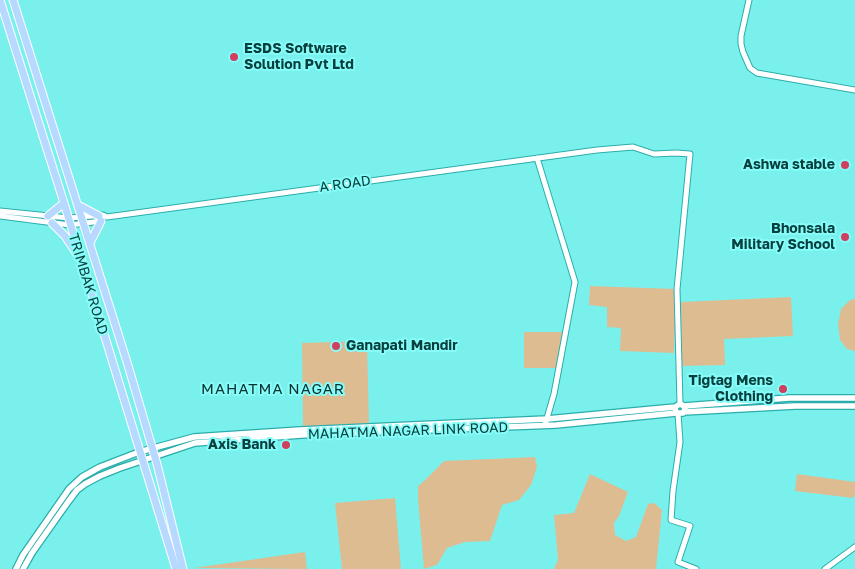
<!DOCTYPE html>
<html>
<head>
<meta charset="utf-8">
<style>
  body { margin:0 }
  canvas { display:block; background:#79f0ec }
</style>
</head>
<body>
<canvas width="855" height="569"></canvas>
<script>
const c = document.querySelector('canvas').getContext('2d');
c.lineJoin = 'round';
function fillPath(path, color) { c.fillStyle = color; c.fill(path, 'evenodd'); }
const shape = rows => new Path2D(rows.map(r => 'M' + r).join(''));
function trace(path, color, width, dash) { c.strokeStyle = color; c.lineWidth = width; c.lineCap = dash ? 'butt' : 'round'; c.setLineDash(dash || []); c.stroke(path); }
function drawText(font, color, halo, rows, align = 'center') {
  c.font = font + ' "Golos Text",sans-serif'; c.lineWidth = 4; c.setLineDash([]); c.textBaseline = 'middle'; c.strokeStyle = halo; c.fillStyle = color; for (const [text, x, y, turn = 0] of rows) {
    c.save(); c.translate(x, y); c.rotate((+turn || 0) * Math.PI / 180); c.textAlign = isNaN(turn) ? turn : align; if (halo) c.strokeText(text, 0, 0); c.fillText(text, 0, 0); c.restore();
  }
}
const green = shape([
  [590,286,676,289,674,353,620,351,621,328,607,327,607,307,589,305],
  [791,297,793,336,724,339,725,365,682,366,681,302],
  [855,299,855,351,847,349,840,340,838,324,841,309,850,300],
  [524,332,564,332,556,368,524,368],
  [367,341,369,424,303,427,302,343],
  [535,457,537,467,531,485,519,500,502,505,490,541,465,542,447,548,437,565,424,569,418,499,418,486,424,481,444,461],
  [590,474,628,492,619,516,614,523,615,535,626,541,636,537,648,504,654,503,662,510,656,569,554,569,558,560,554,515,574,513],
  [797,474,855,482,855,494,853,498,795,491],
  [395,498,401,569,342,569,335,503],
  [305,552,307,569,194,568]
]);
const tertiary = shape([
  [749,0,741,36,741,44,743,52,750,68,757,73,855,90],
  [537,158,575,282,554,394,545,425],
  [0,211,69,218,103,215,107,217,597,150,633,147,654,154,676,153,690,154,677,289,680,404],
  [0,216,70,225,101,221],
  [678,414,680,442,673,491,671,520,690,526,678,562,696,569],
  [825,569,855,547]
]);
const secondary = shape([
  [684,406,685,409,683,413,676,413,675,407,680,404,684,406,789,398,855,398],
  [684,412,795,406,855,406],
  [16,569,23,555,69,489,82,477,100,467,139,452,194,437,300,430,547,419,675,407],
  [23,569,32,553,68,502,77,490,85,484,100,476,120,468,195,443,301,435,556,425,676,413]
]);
const trunk = shape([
  [0,0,64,203,176,569],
  [13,0,127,362,157,464,183,569],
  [78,205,99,216],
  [48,216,64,203],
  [52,223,65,236,77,254],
  [90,243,101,221]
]);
const markers = [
  [234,57,5,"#cf3f5e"],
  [845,165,5,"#cf3f5e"],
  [845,237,5,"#cf3f5e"],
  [336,346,5,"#cf3f5e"],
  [783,389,5,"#cf3f5e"],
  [286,445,5,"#cf3f5e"]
];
const poiNames = [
  ["ESDS Software",244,49,"left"],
  ["Solution Pvt Ltd",244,65,"left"],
  ["Ashwa stable",835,165],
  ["Bhonsala",835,229],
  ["Military School",835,245],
  ["Ganapati Mandir",346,346,"left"],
  ["Tigtag Mens",773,381],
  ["Clothing",773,397],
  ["Axis Bank",276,445]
];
const streetNames = [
  ["A ROAD",345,184,-8],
  ["TRIMBAK ROAD",88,284,73],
  ["MAHATMA NAGAR LINK ROAD",408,431,-2]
];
const neighbourhoodNames = [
  ["MAHATMA NAGAR",273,389]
];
fillPath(green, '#debc92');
trace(tertiary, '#2baeab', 7);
trace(secondary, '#2baeab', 8);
trace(trunk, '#fff', 9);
trace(tertiary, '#fff', 5);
trace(secondary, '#fff', 5.5);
trace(trunk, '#b7d8ff', 7);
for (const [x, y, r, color] of markers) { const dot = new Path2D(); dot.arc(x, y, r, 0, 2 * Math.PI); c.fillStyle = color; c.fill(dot); trace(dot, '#87fdf9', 2); }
drawText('bold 14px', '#073f3e', '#87fdf9', poiNames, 'right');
drawText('14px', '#073f3e', '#87fdf9', streetNames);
c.letterSpacing = '1px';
drawText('15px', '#0a3231', '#87fdf9', neighbourhoodNames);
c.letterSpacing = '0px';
</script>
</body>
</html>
